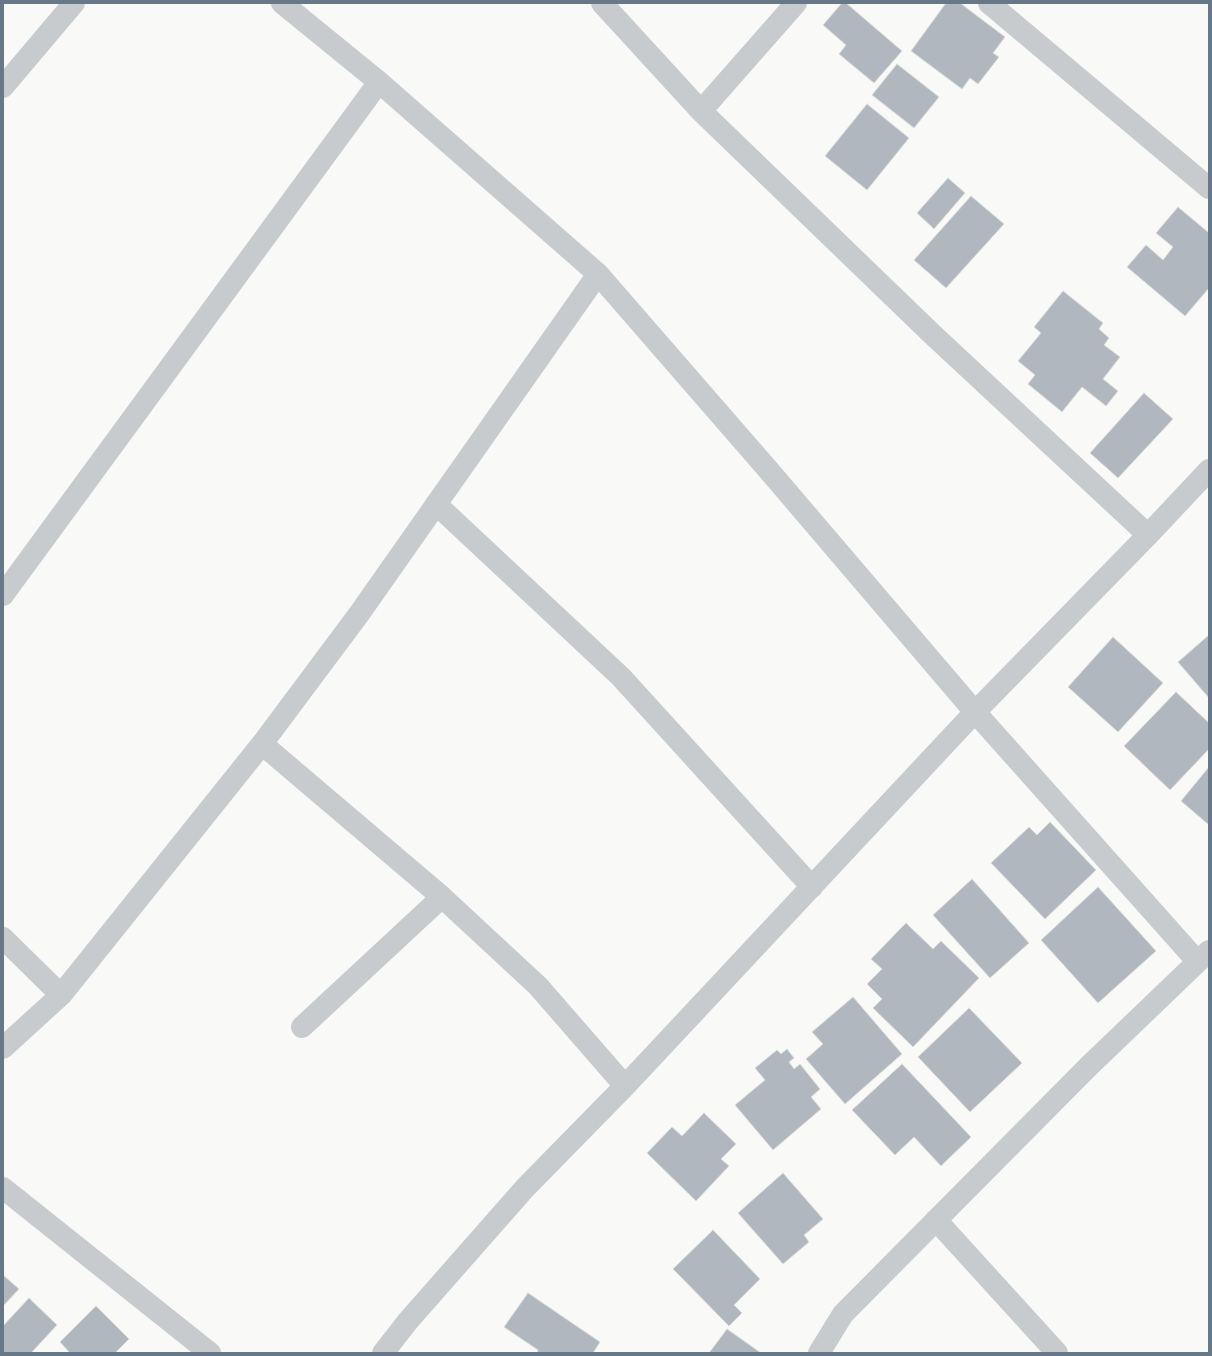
<!DOCTYPE html>
<html>
<head>
<meta charset="utf-8">
<style>
  body { margin:0 }
  #map { position:relative; width:1212px; height:1356px; overflow:hidden; background:#f9f9f7; font-family:"Exo 2",sans-serif }
  canvas { display:block }
  .frame { position:absolute; inset:0; border:4px solid #677889; pointer-events:none }
</style>
</head>
<body>
<div id="map">
<canvas width="1212" height="1356"></canvas>
<div class="frame"></div>
</div>
<script>
const c = document.querySelector('canvas').getContext('2d');
c.lineJoin = 'round';
function fillPath(path, color) { c.fillStyle = color; c.fill(path, 'evenodd'); }
const shape = rows => new Path2D(rows.map(r => 'M' + r).join(''));
function trace(path, color, width, dash) { c.strokeStyle = color; c.lineWidth = width; c.lineCap = dash ? 'butt' : 'round'; c.setLineDash(dash || []); c.stroke(path); }
const building = shape([
  [842,3,846,3,902,51,874,83,839,54,846,45,823,25,842,3],
  [946,3,960,3,1005,37,993,53,999,57,978,84,970,78,962,89,911,51,946,3],
  [897,64,939,97,914,128,872,95,897,64],
  [867,104,909,138,867,190,825,156,867,104],
  [948,178,965,193,934,229,917,213,948,178],
  [971,196,1004,224,946,288,914,260,971,196],
  [1178,207,1209,233,1209,288,1185,316,1127,267,1146,245,1163,260,1173,247,1156,233,1178,207],
  [1063,291,1103,323,1099,329,1109,338,1104,345,1120,357,1103,379,1118,391,1106,406,1082,387,1062,412,1028,384,1035,375,1018,361,1041,333,1034,327,1063,291],
  [1144,393,1173,419,1118,478,1090,453,1144,393],
  [1209,635,1209,698,1178,662,1209,635],
  [1113,637,1163,683,1118,732,1068,687,1113,637],
  [1176,692,1209,723,1209,749,1170,790,1124,746,1176,692],
  [1209,767,1209,825,1181,801,1209,767],
  [1050,822,1096,870,1045,919,991,863,1029,827,1037,835,1050,822],
  [972,879,1029,943,990,978,933,915,972,879],
  [1098,887,1156,951,1098,1003,1041,940,1098,887],
  [906,923,933,949,941,941,979,978,913,1047,873,1008,882,999,867,984,882,969,871,959,906,923],
  [853,997,902,1054,845,1104,806,1059,823,1044,812,1032,853,997],
  [969,1008,1022,1063,970,1112,918,1057,969,1008],
  [787,1049,794,1058,789,1062,794,1069,800,1064,820,1089,811,1097,821,1109,773,1150,735,1105,765,1080,755,1068,777,1050,781,1054,787,1049],
  [902,1064,971,1137,941,1166,914,1137,895,1155,852,1110,902,1064],
  [704,1113,736,1144,721,1159,729,1166,696,1201,647,1153,672,1127,682,1136,704,1113],
  [783,1173,823,1219,804,1235,809,1242,783,1264,738,1213,783,1173],
  [713,1230,760,1279,734,1305,742,1313,729,1326,673,1269,713,1230],
  [3,1275,19,1289,3,1306,3,1275],
  [528,1293,600,1342,593,1353,537,1353,538,1350,504,1327,528,1293],
  [29,1298,57,1325,31,1353,3,1353,3,1326,29,1298],
  [96,1306,129,1339,115,1353,70,1353,60,1342,96,1306],
  [727,1329,761,1353,709,1353,727,1329]
]);
const street = shape([
  [282,3,379,82,598,274,771,473,975,712,1197,961],
  [602,3,701,111,932,334,1148,535],
  [989,3,1209,188],
  [3,87,74,3],
  [701,111,796,3],
  [436,504,621,677,812,887],
  [3,595,379,82],
  [262,744,442,897,538,986,625,1086],
  [3,938,61,995],
  [302,1027,442,897],
  [3,1048,61,995,262,744,359,614,598,274],
  [3,1188,210,1353],
  [936,1220,1057,1353],
  [383,1353,408,1321,525,1188,625,1086,975,712,1148,535,1209,470],
  [819,1353,843,1314,1089,1066,1209,951]
]);
fillPath(building, '#b0b7be');
trace(building, '#dbdbd9', 1);
trace(street, '#c7cbce', 22);
</script>
</body>
</html>
